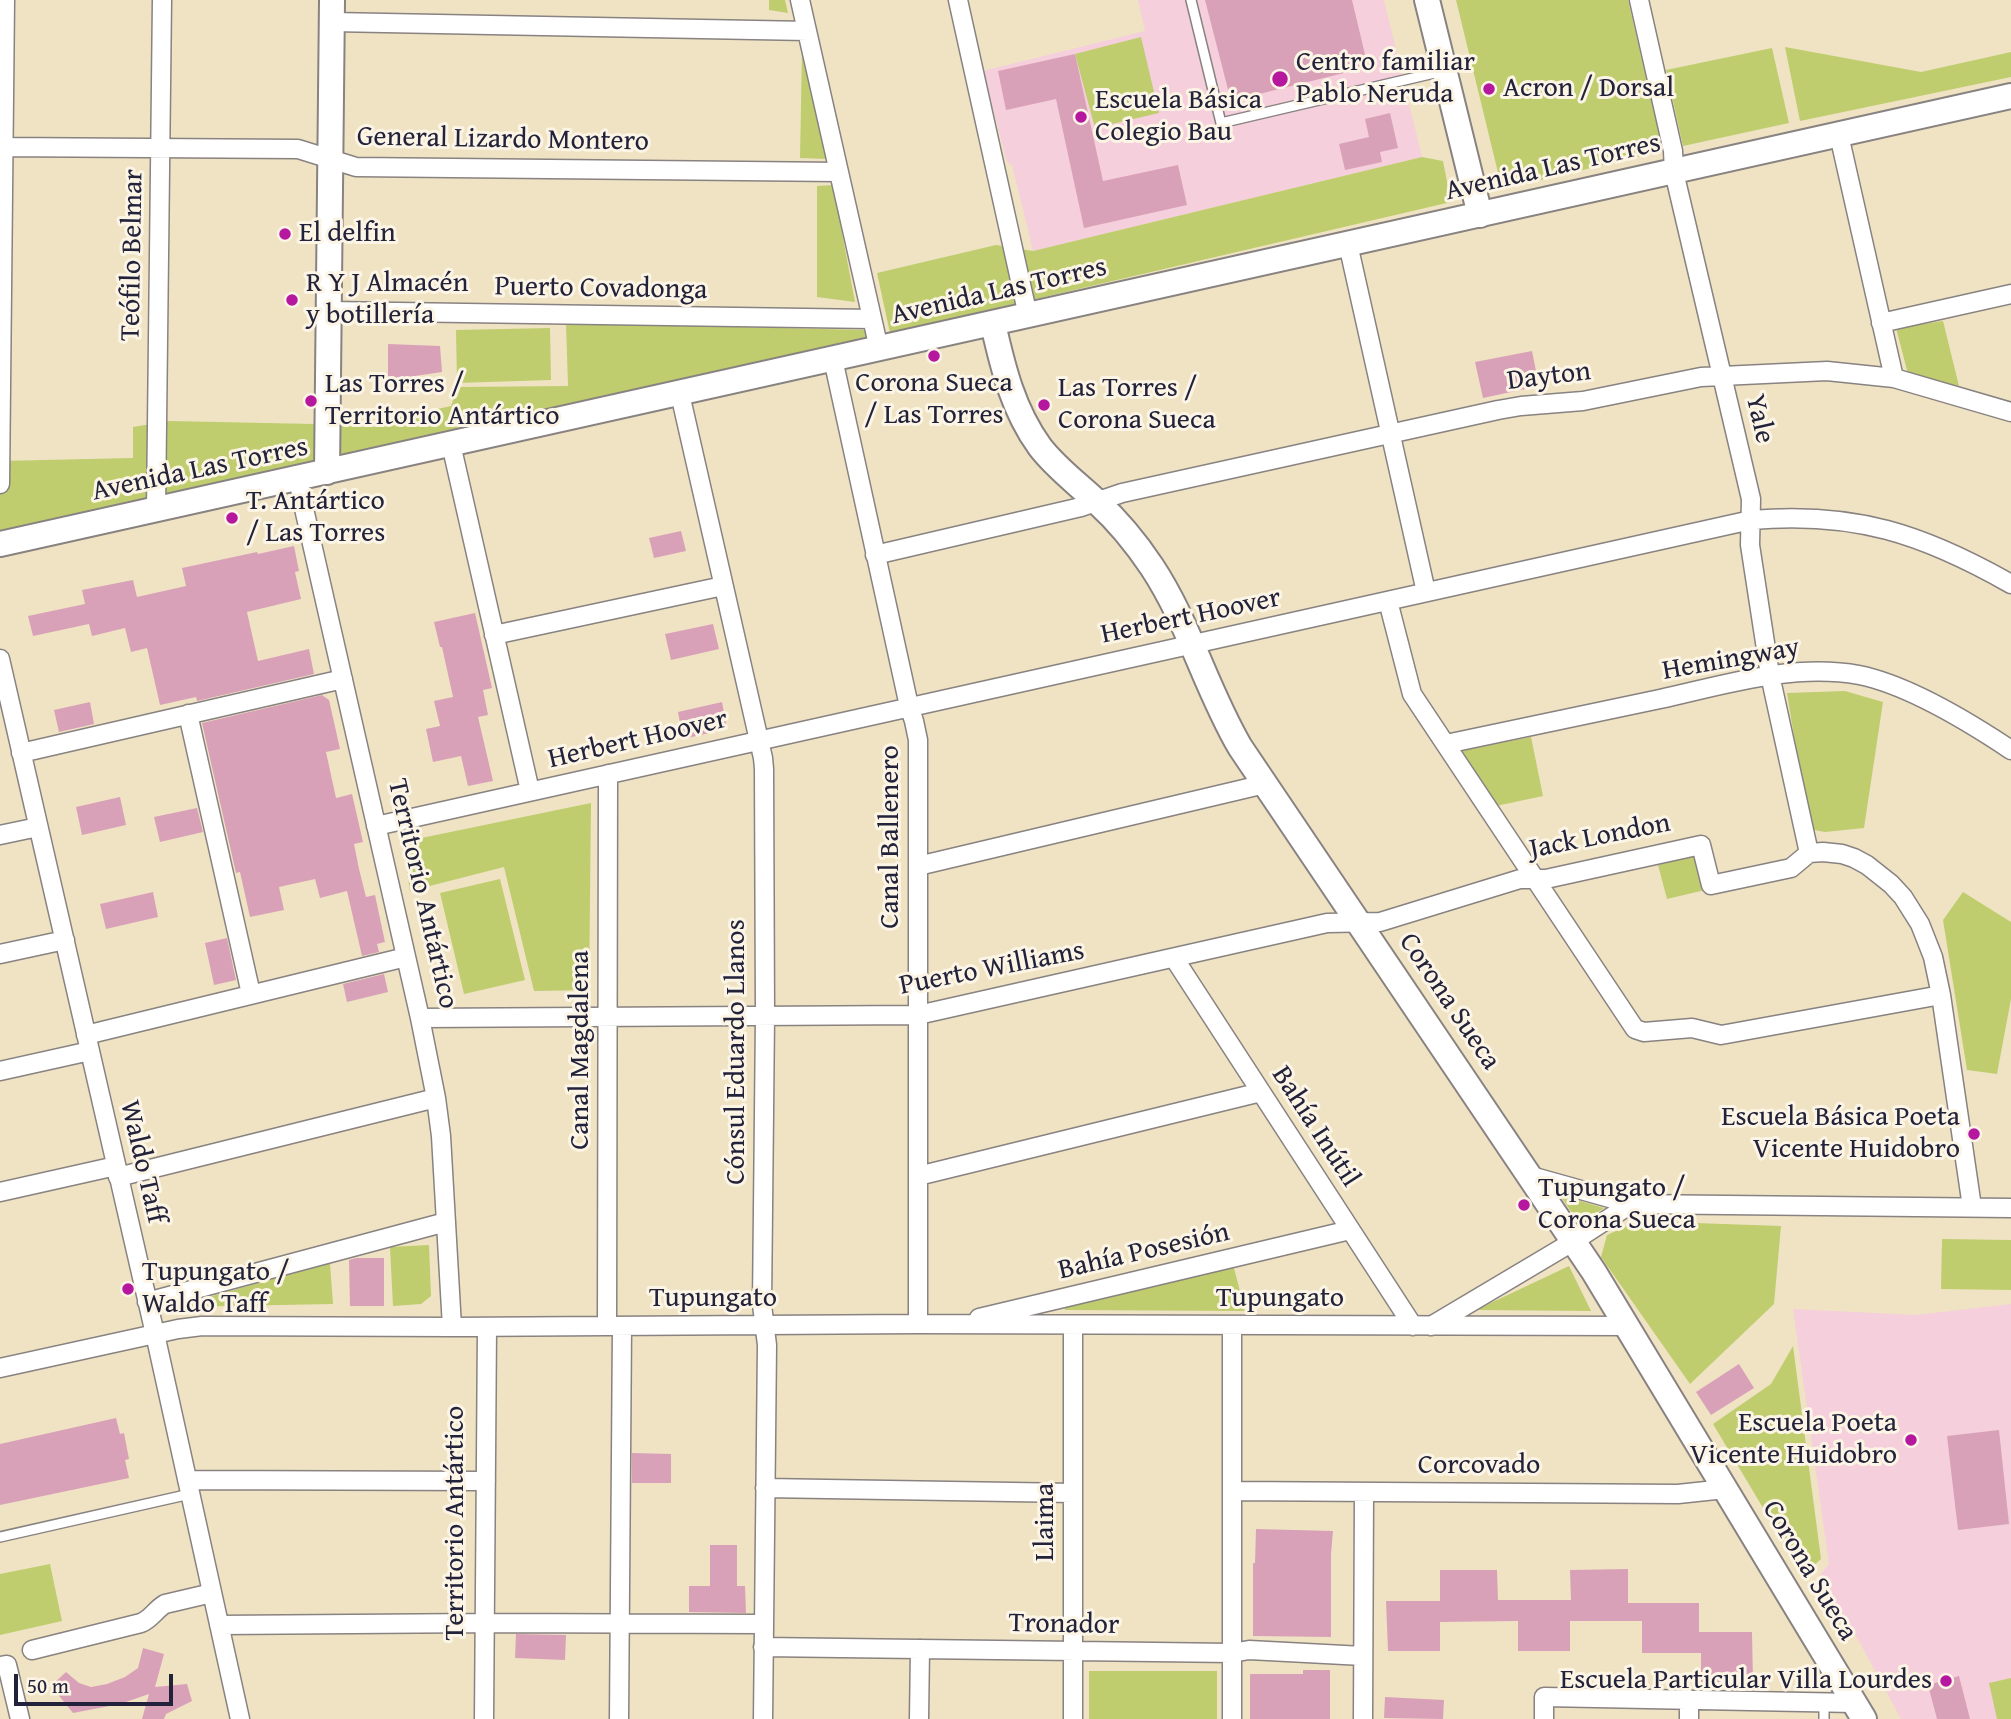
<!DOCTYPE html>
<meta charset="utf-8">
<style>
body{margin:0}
#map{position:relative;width:2011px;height:1719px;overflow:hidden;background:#efe3c4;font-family:"Gentium Book Plus",serif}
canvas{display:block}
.scale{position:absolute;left:14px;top:1674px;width:159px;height:32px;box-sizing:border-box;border:4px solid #22223b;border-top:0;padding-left:9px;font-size:21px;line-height:24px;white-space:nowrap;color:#22223b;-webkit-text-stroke:5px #fcf5e5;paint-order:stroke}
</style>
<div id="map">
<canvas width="2011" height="1719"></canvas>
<div class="scale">50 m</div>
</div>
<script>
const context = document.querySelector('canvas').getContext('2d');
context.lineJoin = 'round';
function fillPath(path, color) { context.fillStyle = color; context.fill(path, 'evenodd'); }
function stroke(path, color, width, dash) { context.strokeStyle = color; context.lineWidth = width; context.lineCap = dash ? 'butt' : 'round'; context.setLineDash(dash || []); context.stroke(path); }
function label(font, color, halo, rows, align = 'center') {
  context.font = font + ' "Gentium Book Plus",serif'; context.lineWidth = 6; context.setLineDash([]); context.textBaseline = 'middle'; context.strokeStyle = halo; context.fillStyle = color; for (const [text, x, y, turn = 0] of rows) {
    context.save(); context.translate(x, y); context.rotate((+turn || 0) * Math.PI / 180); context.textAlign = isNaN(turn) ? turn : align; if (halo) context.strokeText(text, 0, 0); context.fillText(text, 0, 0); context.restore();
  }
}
const built = new Path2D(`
 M 1138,0 L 1384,0 L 1422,157 L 1033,251 L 1012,165 L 1007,162 L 983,71 L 1145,31 Z
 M 2011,1304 L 2011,1719 L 1901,1719 L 1860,1643 L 1819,1576 L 1829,1564 L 1793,1309 L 1916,1315 Z`);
const green = new Path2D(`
 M 769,0 L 785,0 L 788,13 L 769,10 Z
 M 1456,0 L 1628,0 L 1663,151 L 1502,189 Z
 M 1141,37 L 1159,113 L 1095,128 L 1075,54 Z
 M 1785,47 L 1921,72 L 2011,52 L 2011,77 L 1800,121 Z
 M 1772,48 L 1789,123 L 1683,146 L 1666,70 Z
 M 802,51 L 827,159 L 800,158 Z
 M 1422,157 L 1443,161 L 1451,202 L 890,333 L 877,273 L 996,245 L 1033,251 Z
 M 833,185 L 855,302 L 817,297 L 817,186 Z
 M 1943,321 L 1959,386 L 1908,374 L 1896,328 Z
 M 566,323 L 866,330 L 869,337 L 0,531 L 0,461 L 133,458 L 133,427 L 169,421 L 363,425 L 451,406 L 458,387 L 568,386 Z
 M 550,328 L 551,380 L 457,383 L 456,330 Z
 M 1845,691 L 1883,702 L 1864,828 L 1825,832 L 1809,829 L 1787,693 Z
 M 1531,737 L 1543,796 L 1496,806 L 1460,751 Z
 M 591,803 L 589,990 L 534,991 L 504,867 L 410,891 L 402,842 Z
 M 1696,856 L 1705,890 L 1667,899 L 1658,865 Z
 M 500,879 L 525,980 L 464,994 L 440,893 Z
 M 1963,892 L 2011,922 L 2011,999 L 1997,1074 L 1967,1070 L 1943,920 Z
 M 1560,1195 L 1604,1208 L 1580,1225 Z
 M 1638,1221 L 1781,1226 L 1774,1304 L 1690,1384 L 1601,1257 L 1607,1235 Z
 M 1942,1239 L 2011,1240 L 2011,1290 L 1941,1289 Z
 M 429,1245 L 431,1296 L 421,1304 L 393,1306 L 390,1247 Z
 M 330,1263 L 333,1304 L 173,1307 Z
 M 1233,1264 L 1245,1311 L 1065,1310 L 1064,1306 Z
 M 1569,1266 L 1591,1311 L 1476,1310 Z
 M 1793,1346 L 1821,1559 L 1803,1575 L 1713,1424 L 1771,1384 Z
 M 50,1564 L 62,1621 L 0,1635 L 0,1574 Z
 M 1089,1671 L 1217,1671 L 1217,1719 L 1089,1719 Z
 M 2011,1678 L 2011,1719 L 1997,1719 L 1989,1683 Z`);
const building = new Path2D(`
 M 1205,0 L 1352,0 L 1368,67 L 1231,101 Z
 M 1075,54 L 1103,181 L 1178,165 L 1187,205 L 1084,228 L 1056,99 L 1006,110 L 998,71 Z
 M 1390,113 L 1398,148 L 1380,152 L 1382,162 L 1345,170 L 1339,144 L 1369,137 L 1365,119 Z
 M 388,344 L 440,346 L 442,372 L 388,380 Z
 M 1532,351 L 1539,386 L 1483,398 L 1475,362 Z
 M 681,531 L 686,551 L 654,558 L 649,538 Z
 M 294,546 L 299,571 L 295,572 L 301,599 L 247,612 L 258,661 L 309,649 L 314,674 L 197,701 L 196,697 L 160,705 L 147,648 L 131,652 L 125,628 L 92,636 L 89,624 L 33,636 L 28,616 L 85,604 L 82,590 L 133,580 L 137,597 L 186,586 L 182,568 L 257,552 L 258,554 Z
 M 475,613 L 492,688 L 483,690 L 488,715 L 478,717 L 493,781 L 468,786 L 461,756 L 433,762 L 426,729 L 440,726 L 434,701 L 453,697 L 442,647 L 440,647 L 434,622 Z
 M 713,624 L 719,649 L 671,660 L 665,634 Z
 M 322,695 L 329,700 L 340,749 L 326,752 L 336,798 L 352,794 L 363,842 L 354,844 L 359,869 L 366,897 L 375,895 L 385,942 L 377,944 L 379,952 L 362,956 L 347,891 L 320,898 L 315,879 L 279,887 L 284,910 L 250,917 L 240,872 L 236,873 L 202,723 Z
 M 90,702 L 94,724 L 59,732 L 54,710 Z
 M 722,702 L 727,729 L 683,739 L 678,712 Z
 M 120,797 L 126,825 L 82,835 L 76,807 Z
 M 197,808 L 203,832 L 160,842 L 154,817 Z
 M 153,892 L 158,917 L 106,929 L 100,904 Z
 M 227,938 L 236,980 L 214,985 L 205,943 Z
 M 384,974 L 388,992 L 347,1002 L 343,984 Z
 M 356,1258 L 384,1258 L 384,1306 L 350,1306 L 349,1260 Z
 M 1739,1364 L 1754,1388 L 1711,1415 L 1696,1392 Z
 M 116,1418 L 120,1434 L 124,1433 L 129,1459 L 125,1460 L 129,1478 L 0,1505 L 0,1444 Z
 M 1999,1430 L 2009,1524 L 1958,1530 L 1947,1436 Z
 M 632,1453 L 671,1454 L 671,1483 L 632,1483 Z
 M 1256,1529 L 1333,1531 L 1331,1554 L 1331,1637 L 1253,1636 L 1253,1563 L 1255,1563 Z
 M 710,1545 L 737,1545 L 737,1586 L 745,1586 L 746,1613 L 689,1612 L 689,1586 L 710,1586 Z
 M 1628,1569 L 1628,1603 L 1699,1603 L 1699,1632 L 1752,1632 L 1753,1682 L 1701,1682 L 1701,1653 L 1642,1653 L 1642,1621 L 1570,1621 L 1570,1651 L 1518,1651 L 1518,1621 L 1440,1622 L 1440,1651 L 1388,1651 L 1386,1601 L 1440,1601 L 1440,1570 L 1497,1570 L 1498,1600 L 1571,1600 L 1570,1570 Z
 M 516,1634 L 566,1635 L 565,1660 L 515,1658 Z
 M 143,1648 L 164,1654 L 155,1687 L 187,1684 L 192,1701 L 166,1714 L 164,1719 L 142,1719 L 149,1694 L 120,1704 L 73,1713 L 51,1686 L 66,1672 L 79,1683 L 91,1687 L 107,1684 L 125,1677 L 138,1668 Z
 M 1303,1670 L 1330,1670 L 1330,1719 L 1250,1719 L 1250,1674 L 1303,1674 Z
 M 1959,1676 L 1970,1719 L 1937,1719 L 1928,1685 Z
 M 1385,1697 L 1444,1700 L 1443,1719 L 1384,1718 Z`);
const lane = new Path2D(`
 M 1191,0 L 1221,123 L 1443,71
 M 0,1537 L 190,1494
 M 1824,1719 L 1824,1702`);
const street = new Path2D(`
 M 800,0 L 879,349
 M 958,0 L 1028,316
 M 1639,0 L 1673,151 L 1674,172 L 1751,499 L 1750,545 L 1770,675 L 1809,853
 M 332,22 L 807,31
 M 1839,135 L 1894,378
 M 0,147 L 298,149 L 356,167 L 839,172
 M 1348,244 L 1426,592
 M 329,311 L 872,319
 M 1881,323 L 2011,294
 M 833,359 L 909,706 L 914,721 L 918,740 L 918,1324
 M 680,394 L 763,758 L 764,769 L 765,1016 L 762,1305 L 767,1345 L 763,1719
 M 451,444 L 530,791
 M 298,479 L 305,513 L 420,1018 L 436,1098 L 441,1136 L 452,1327
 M 0,484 L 5,0
 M 156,510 L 162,0
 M 875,555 L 1081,507 L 1122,493 L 1498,410 L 1521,406 L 1583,401 L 1701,377 L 1827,371 L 1894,378 L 2011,412
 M 1388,601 L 1412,694 L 1635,1029 L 1644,1032 L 1692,1028 L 1721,1035 L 1941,995
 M 494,635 L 723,586
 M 0,659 L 155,1334 L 240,1719
 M 188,714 L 251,994
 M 1446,744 C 1517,729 1588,714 1660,699 C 1724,685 1792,663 1859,675 C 1909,685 1969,722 2011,750
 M 21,753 L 343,679
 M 376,826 L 1751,520 C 1854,511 1923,534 2011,584
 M 0,835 L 38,827
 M 918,866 L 1265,784
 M 0,954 L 65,940
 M 1174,958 L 1413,1326
 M 420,1018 L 918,1015 L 1327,923 L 1380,922 L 1520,879 L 1546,879 L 1701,845 L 1711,885 L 1791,868 L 1809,853 L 1823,852 L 1842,854 L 1854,858 L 1867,865 L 1891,884 L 1903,897 L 1920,924 L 1933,957 L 1941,995 L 1972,1207
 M 86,1035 L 406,957
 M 0,1071 L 90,1051
 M 918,1176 L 1261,1092
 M 1531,1176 L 1631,1204 L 2011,1208
 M 118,1177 L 436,1098
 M 0,1192 L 116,1166
 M 147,1302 L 446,1222
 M 979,1318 L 1350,1230
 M 1073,1325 L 1073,1719
 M 1232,1325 L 1232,1719
 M 607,1326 L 608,774
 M 1431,1326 L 1574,1241 L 1631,1204
 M 0,1368 L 178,1329 L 202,1326 L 452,1327 L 918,1324 L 1628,1326
 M 187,1480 L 486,1481
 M 765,1488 L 1073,1493
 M 1232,1491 L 1678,1494 L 1725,1489
 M 219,1625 L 485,1623 L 764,1624
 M 763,1647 L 1232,1653 L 1249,1650 L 1363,1656
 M 32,1650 L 141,1623 C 151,1619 156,1609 165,1604 L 212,1593
 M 0,1666 L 7,1665 L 20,1719
 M 484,1719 L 487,1327
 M 619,1719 L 622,1326
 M 919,1719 L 920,1649
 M 1363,1719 L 1364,1492
 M 1544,1719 L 1544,1697 L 1854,1703
 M 1689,1719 L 1689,1699`);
const secondary = new Path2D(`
 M 1427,0 L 1480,215
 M 993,324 C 1003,368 1013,410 1040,447 C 1056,468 1078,484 1097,502 C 1118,521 1136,543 1152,567 C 1189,623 1206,689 1240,747 L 1594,1272 L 1864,1719
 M 327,472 L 332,0
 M 0,544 L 2011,96`);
const markers = [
 [1280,79,9,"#b5179e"],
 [1489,89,7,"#b5179e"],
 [1081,117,7,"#b5179e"],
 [285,234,7,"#b5179e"],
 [292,300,7,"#b5179e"],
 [934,356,7,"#b5179e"],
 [311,401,7,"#b5179e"],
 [1044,405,7,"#b5179e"],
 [232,518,7,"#b5179e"],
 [1974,1134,7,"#b5179e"],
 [1524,1205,7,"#b5179e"],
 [128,1289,7,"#b5179e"],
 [1911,1440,7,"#b5179e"],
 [1946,1681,7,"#b5179e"]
];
const poiNames = [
 ["Centro familiar",1296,63],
 ["Pablo Neruda",1296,95],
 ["Acron / Dorsal",1503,89],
 ["Escuela Básica",1095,101],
 ["Colegio Bau",1095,133],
 ["El delfin",299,234],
 ["R Y J Almacén",306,284],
 ["y botillería",306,316],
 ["Corona Sueca",934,384,"center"],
 ["/ Las Torres",934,416,"center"],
 ["Las Torres /",325,385],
 ["Territorio Antártico",325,417],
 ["Las Torres /",1058,389],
 ["Corona Sueca",1058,421],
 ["T. Antártico",246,502],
 ["/ Las Torres",246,534],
 ["Escuela Básica Poeta",1960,1118,"right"],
 ["Vicente Huidobro",1960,1150,"right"],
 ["Tupungato /",1538,1189],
 ["Corona Sueca",1538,1221],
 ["Tupungato /",142,1273],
 ["Waldo Taff",142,1305],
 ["Escuela Poeta",1897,1424,"right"],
 ["Vicente Huidobro",1897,1456,"right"],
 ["Escuela Particular Villa Lourdes",1932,1681,"right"]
];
const streetNames = [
 ["General Lizardo Montero",503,140,1],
 ["Avenida Las Torres",1553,168,-13],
 ["Teófilo Belmar",133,255,-89],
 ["Puerto Covadonga",601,289,1],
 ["Avenida Las Torres",999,292,-13],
 ["Dayton",1549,377,-7],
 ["Yale",1759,419,77],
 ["Avenida Las Torres",200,470,-12],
 ["Herbert Hoover",1191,617,-12],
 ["Hemingway",1731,660,-10],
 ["Herbert Hoover",638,740,-13],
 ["Canal Ballenero",891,837,-90],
 ["Jack London",1600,837,-11],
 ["Territorio Antártico",422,894,77],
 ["Puerto Williams",992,969,-11],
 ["Corona Sueca",1449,1002,56],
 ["Canal Magdalena",581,1050,-90],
 ["Cónsul Eduardo Llanos",737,1052,-90],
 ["Bahía Inútil",1315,1127,57],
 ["Waldo Taff",142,1162,77],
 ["Bahía Posesión",1144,1252,-13],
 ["Tupungato",713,1299],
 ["Tupungato",1280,1299],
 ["Corcovado",1479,1466],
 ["Llaima",1046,1522,-90],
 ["Territorio Antártico",456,1523,-90],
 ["Corona Sueca",1809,1571,59],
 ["Tronador",1064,1625,1]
];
fillPath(built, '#f5cfdb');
fillPath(green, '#bfcd6f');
fillPath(building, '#d9a1b8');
stroke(lane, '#888280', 12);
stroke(street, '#888280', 21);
stroke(secondary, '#888280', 28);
stroke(lane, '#fff', 9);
stroke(street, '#fff', 18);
stroke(secondary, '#fff', 24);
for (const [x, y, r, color] of markers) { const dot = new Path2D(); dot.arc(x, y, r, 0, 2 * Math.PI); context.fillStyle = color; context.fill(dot); stroke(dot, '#fcf5e5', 2.5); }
label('28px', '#22223b', '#fcf5e5', poiNames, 'left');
label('28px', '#22223b', '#fcf5e5', streetNames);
</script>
